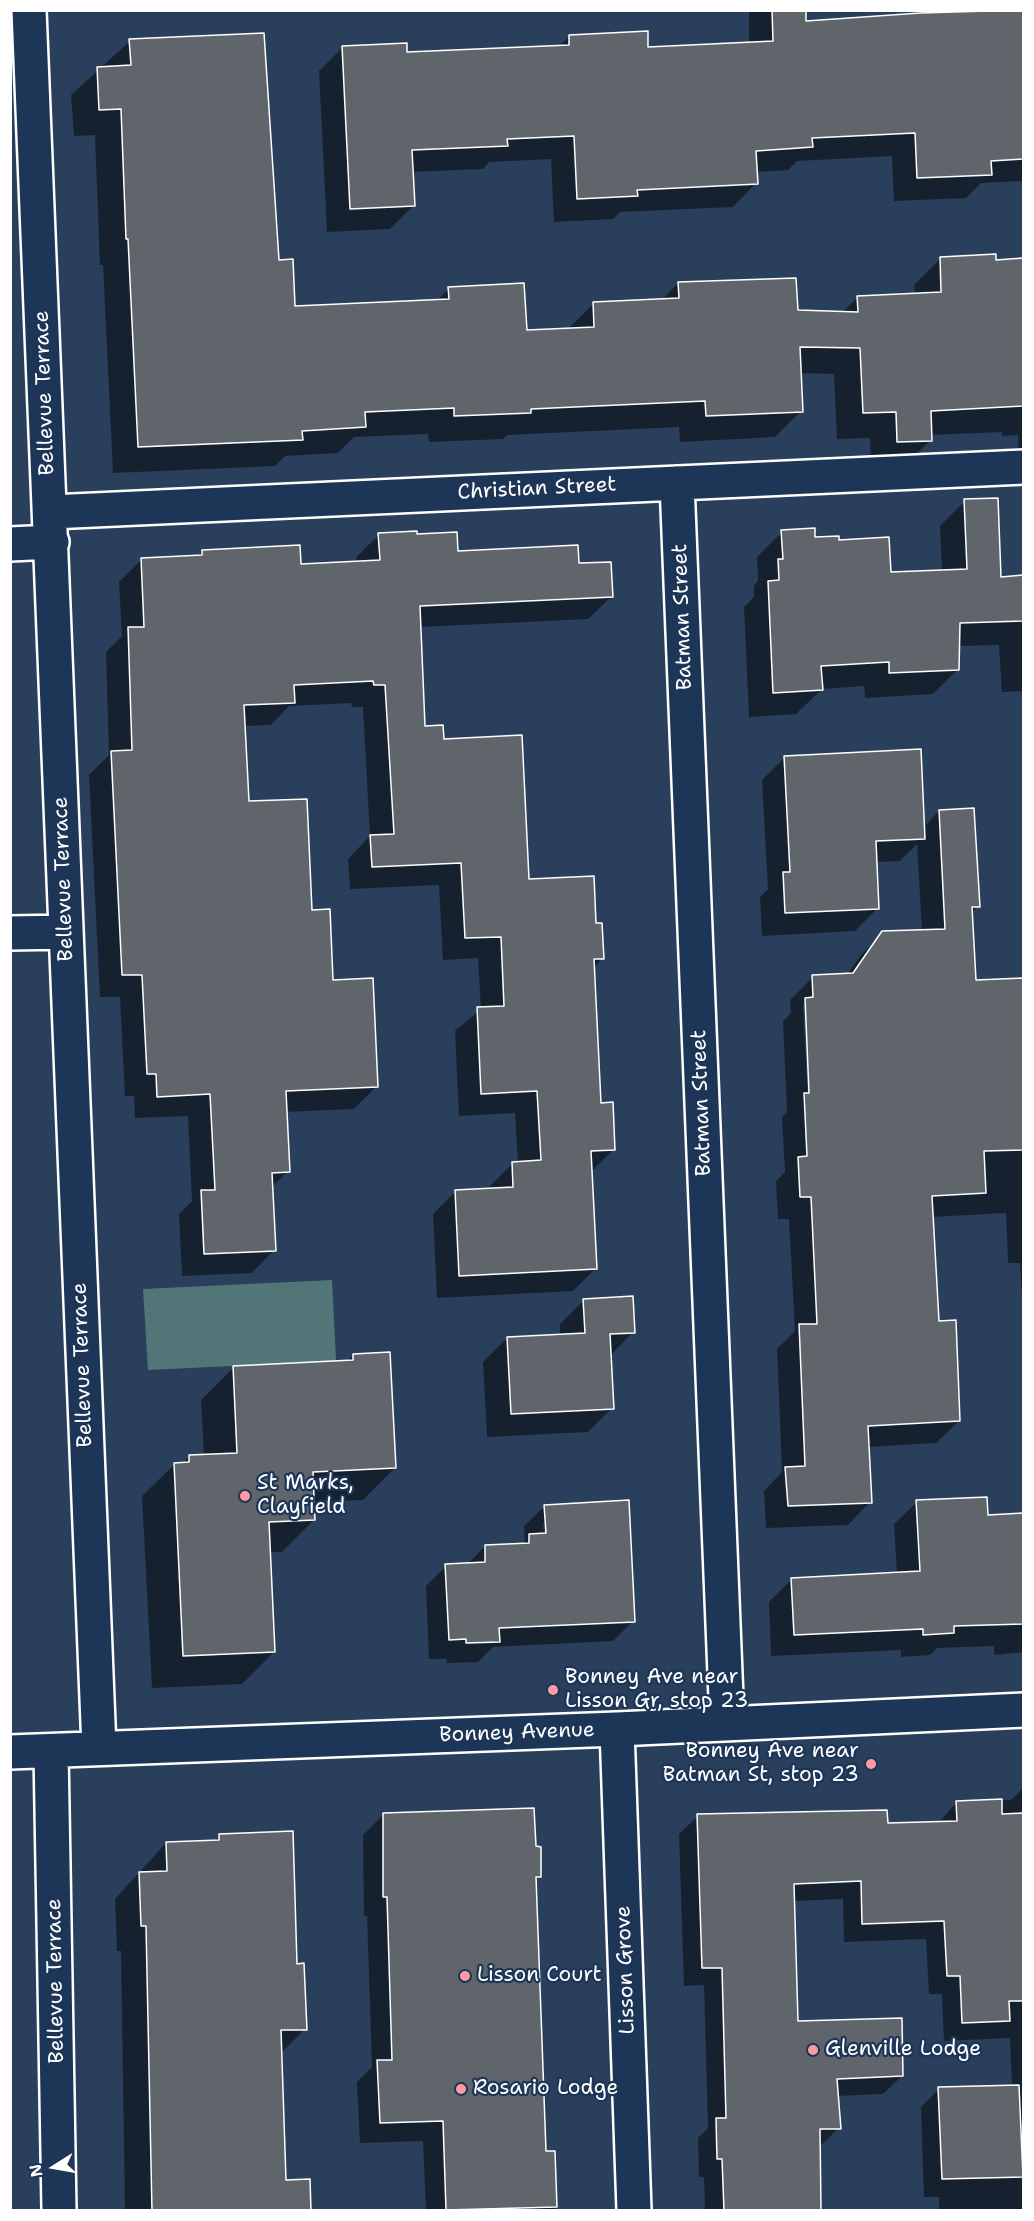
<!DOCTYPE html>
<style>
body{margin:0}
#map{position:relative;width:1034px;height:2221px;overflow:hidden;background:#2a3f5b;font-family:"Shantell Sans",sans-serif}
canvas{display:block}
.frame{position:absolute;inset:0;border:12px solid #fff;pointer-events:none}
.north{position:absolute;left:24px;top:2137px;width:60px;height:60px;-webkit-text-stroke:4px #1d3557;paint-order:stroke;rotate:259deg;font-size:16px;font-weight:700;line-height:24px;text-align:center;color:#fff}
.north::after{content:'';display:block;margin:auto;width:21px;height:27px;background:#fff;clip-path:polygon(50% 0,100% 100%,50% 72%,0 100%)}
</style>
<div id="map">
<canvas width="1034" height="2221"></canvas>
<div class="frame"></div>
<div class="north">N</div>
</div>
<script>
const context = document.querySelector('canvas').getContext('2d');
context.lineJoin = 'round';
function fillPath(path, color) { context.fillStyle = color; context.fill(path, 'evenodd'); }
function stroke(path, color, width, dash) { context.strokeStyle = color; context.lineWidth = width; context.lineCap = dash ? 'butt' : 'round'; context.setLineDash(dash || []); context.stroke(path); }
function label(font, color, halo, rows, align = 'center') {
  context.font = font + ' "Shantell Sans",sans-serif'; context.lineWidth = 4.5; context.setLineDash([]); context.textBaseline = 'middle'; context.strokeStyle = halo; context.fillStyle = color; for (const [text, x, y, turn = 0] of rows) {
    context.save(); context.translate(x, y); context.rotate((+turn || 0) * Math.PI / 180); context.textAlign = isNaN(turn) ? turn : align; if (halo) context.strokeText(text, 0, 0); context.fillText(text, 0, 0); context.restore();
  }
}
const green = new Path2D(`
 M 332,1280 L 336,1361 L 148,1370 L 143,1289 Z`);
const shadow = new Path2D(`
 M 749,10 L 804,10 L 805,22 L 1024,11 L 1024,181 L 981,183 L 966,198 L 894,201 L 892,156 L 797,161 L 788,170 L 756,172 L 756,183 L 733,207 L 620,212 L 613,219 L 554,222 L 551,159 L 489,162 L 483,169 L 411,172 L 413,206 L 390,229 L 327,232 L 319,71 L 342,48 L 406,53 L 559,46 L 570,36 L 647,49 L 749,44 Z
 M 130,41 L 277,262 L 294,308 L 436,302 L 449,288 L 525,332 L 567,330 L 593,304 L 661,301 L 678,283 L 797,312 L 842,313 L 858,297 L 915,295 L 914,285 L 940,259 L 1024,260 L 1024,457 L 1019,457 L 1018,435 L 1002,436 L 1002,432 L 930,435 L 931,440 L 904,466 L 871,468 L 870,438 L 837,439 L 834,374 L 800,373 L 801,411 L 775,437 L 680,442 L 679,427 L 507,435 L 503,439 L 429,442 L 428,434 L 354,437 L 338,453 L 285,456 L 275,466 L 113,473 L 103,265 L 100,265 L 95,135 L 74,136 L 71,95 Z
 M 965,501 L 1000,578 L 1024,577 L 1024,691 L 1002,692 L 999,645 L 958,646 L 958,669 L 933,694 L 865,698 L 864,686 L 822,689 L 796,714 L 749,717 L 744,607 L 754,597 L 754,586 L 758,581 L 757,557 L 782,532 L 838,541 L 889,574 L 942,572 L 940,526 Z
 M 379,535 L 416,536 L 456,552 L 577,565 L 611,597 L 588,619 L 420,627 L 424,727 L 443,740 L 528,880 L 595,925 L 603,958 L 593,968 L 600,1104 L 613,1150 L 591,1172 L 595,1269 L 573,1291 L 437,1298 L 433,1214 L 456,1191 L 490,1190 L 490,1186 L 513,1163 L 518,1163 L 515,1113 L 459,1116 L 455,1031 L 481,1009 L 478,958 L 443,960 L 439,885 L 350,889 L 348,859 L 370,836 L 363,707 L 352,707 L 351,703 L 289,706 L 271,725 L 243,726 L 247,803 L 311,912 L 331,982 L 377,1086 L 354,1109 L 285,1112 L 288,1171 L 271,1188 L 274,1250 L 252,1273 L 182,1276 L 179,1214 L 192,1201 L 188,1116 L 135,1118 L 134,1096 L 125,1096 L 120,997 L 100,997 L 89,775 L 109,755 L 106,652 L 122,636 L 119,582 L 141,560 L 197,557 L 202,552 L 300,565 L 357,563 L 356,557 Z
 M 785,757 L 923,828 L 939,811 L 978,906 L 971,913 L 974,982 L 1024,980 L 1024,1326 L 1020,1263 L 1008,1263 L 1006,1213 L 932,1217 L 938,1322 L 959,1421 L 936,1443 L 868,1447 L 870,1502 L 848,1525 L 766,1528 L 764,1491 L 782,1472 L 777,1349 L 795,1331 L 789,1219 L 778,1219 L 776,1181 L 785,1172 L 782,1117 L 787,1112 L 783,1022 L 791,1013 L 790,1000 L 813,977 L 847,975 L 860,956 L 883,933 L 922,931 L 917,844 L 900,861 L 876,862 L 878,908 L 855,931 L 762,936 L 760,897 L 768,889 L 762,780 ZM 806,1002 L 811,1100 L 808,1100 L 803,1005 Z
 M 584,1300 L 633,1332 L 610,1356 L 612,1408 L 588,1432 L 487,1437 L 483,1362 L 507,1338 L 560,1336 L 560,1324 Z
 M 353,1355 L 395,1468 L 363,1500 L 313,1502 L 314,1520 L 282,1552 L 269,1552 L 274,1652 L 242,1684 L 152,1688 L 142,1496 L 175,1464 L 182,1464 L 189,1457 L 204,1456 L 201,1400 L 233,1368 L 347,1362 Z
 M 917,1502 L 986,1516 L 1024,1514 L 1024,1652 L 994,1655 L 994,1646 L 937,1648 L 930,1655 L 901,1657 L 901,1650 L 771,1656 L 769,1602 L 792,1579 L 897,1573 L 894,1524 Z
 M 545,1506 L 633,1621 L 613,1641 L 493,1647 L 478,1662 L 447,1663 L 447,1659 L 429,1659 L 426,1586 L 446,1566 L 467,1565 L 485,1546 L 520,1545 L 525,1540 L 524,1526 ZM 543,1523 L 546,1523 L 548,1541 L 545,1541 Z
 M 1024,1787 L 1024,2124 L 1019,2124 L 1024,2210 L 939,2210 L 939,2197 L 924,2197 L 921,2107 L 939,2089 L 1012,2087 L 1010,2038 L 944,2041 L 942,1994 L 929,1994 L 926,1939 L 844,1942 L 843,1899 L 793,1901 L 797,2023 L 902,2076 L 883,2094 L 837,2096 L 839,2128 L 819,2147 L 820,2210 L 705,2210 L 704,2177 L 699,2177 L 698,2138 L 708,2128 L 704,1985 L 684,1986 L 679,1834 L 698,1816 L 886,1825 L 938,1823 L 957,1802 L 1011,1800 Z
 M 383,1815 L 534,1848 L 540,1876 L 534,1882 L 545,2152 L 553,2152 L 556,2210 L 426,2210 L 423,2141 L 360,2143 L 357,2082 L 372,2067 L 367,1916 L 364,1916 L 363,1835 Z
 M 220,1836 L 296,1965 L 305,2029 L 280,2054 L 285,2181 L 310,2210 L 125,2210 L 121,1951 L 117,1951 L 115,1899 L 166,1843 L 214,1842 Z`);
const building = new Path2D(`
 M 772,10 L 806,10 L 806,21 L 920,13 L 1023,10 L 1023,159 L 991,161 L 992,175 L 917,178 L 915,133 L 812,138 L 813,147 L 756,151 L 758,184 L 637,190 L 638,196 L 577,199 L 574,136 L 507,139 L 508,146 L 412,150 L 415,206 L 350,209 L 342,46 L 407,43 L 407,52 L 569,45 L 569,35 L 648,31 L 648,47 L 773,41 Z
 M 264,33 L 279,260 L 293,259 L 295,306 L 449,299 L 448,287 L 524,283 L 527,330 L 594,327 L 593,302 L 679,298 L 678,282 L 796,278 L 798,310 L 858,312 L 857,296 L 941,292 L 940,257 L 996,254 L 996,260 L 1023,258 L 1023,406 L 931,411 L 932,441 L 897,442 L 896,412 L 863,413 L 860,348 L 800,347 L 803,412 L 706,416 L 705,401 L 531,409 L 531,413 L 454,416 L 454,408 L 365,412 L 366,427 L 302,431 L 303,440 L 138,447 L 128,239 L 126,239 L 121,109 L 99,110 L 97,67 L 131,65 L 129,39 Z
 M 998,498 L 1001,577 L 1023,575 L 1023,621 L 960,623 L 959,670 L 889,673 L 889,662 L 821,666 L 823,690 L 773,693 L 768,581 L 779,580 L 778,559 L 783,559 L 781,530 L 815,528 L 815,537 L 839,536 L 839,540 L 889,537 L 891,572 L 967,569 L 964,499 Z
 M 417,531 L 417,534 L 457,532 L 458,551 L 578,545 L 579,563 L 611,562 L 613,597 L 420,606 L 425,726 L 443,725 L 444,739 L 522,735 L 529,879 L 594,876 L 596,923 L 602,923 L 604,959 L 594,959 L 601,1103 L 613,1102 L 615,1150 L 591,1151 L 597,1269 L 459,1276 L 455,1190 L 513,1187 L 512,1162 L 541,1160 L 537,1091 L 481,1094 L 477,1007 L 504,1006 L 501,937 L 465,938 L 461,863 L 372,867 L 370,835 L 394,834 L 385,685 L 374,685 L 373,681 L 294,685 L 295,703 L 244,705 L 249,801 L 307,799 L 312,910 L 330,909 L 333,980 L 373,978 L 378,1087 L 286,1091 L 290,1172 L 272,1173 L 276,1251 L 204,1254 L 201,1190 L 215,1190 L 210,1094 L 157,1097 L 156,1074 L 147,1074 L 142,975 L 122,975 L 111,751 L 132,750 L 128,627 L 144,627 L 141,558 L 202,555 L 202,550 L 300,545 L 301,564 L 380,560 L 378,533 Z
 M 921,749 L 925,839 L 876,841 L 879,909 L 785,913 L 783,872 L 790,872 L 784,756 Z
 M 974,808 L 980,907 L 972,907 L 976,980 L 1023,978 L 1023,1150 L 984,1151 L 986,1193 L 932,1196 L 939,1321 L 956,1320 L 960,1421 L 868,1426 L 872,1503 L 788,1506 L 785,1467 L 805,1466 L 799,1324 L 817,1324 L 811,1197 L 800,1197 L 798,1157 L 807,1156 L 804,1093 L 809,1093 L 805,998 L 813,997 L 812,975 L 853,973 L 882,931 L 945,929 L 939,810 Z
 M 633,1296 L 635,1333 L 610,1334 L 614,1409 L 511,1414 L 507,1337 L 585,1333 L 583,1299 Z
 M 390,1352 L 396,1468 L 313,1472 L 315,1520 L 269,1522 L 275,1652 L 183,1656 L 174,1463 L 189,1462 L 189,1455 L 237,1453 L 233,1366 L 353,1360 L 353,1354 Z
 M 987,1497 L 988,1515 L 1023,1513 L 1023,1624 L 954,1626 L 954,1633 L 923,1635 L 923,1629 L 794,1635 L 791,1578 L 920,1571 L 916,1500 Z
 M 629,1500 L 635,1622 L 499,1628 L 500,1642 L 466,1643 L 466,1639 L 449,1640 L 445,1564 L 485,1562 L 485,1545 L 529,1543 L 529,1534 L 546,1533 L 544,1505 Z
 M 1002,1799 L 1002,1814 L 1023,1813 L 1023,2001 L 1009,2001 L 1010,2021 L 962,2023 L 960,1976 L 947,1976 L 944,1921 L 862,1924 L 861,1881 L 794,1884 L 798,2021 L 902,2018 L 903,2076 L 837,2079 L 841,2129 L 820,2129 L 821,2211 L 724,2211 L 722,2159 L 717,2159 L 716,2118 L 726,2118 L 722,1968 L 702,1968 L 697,1814 L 887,1810 L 888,1823 L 957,1821 L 956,1801 Z
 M 534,1808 L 536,1846 L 541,1847 L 541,1877 L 536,1877 L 546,2151 L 555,2151 L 557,2207 L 446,2210 L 443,2121 L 380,2123 L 377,2060 L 392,2060 L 387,1897 L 383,1897 L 383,1813 Z
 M 293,1831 L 297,1964 L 304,1963 L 307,2030 L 281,2030 L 286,2180 L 310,2179 L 311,2211 L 152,2211 L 146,1926 L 141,1926 L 139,1872 L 167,1871 L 166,1842 L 219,1840 L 219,1834 Z
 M 1019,2085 L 1023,2177 L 942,2179 L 938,2087 Z`);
const minor = new Path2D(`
 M 29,10 L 99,1748
 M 677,483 L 727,1723
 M 51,512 L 1024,467
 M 10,544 L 52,542
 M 10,933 L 66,932
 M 617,1729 L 634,2210
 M 51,1751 L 59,2210
 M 10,1752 L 617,1729 L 1024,1710`);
const markers = [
 [245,1496,6,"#ff9aa2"],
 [553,1690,6,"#ff9aa2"],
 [871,1764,6,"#ff9aa2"],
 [465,1976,6,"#ff9aa2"],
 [813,2050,6,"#ff9aa2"],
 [461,2089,6,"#ff9aa2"]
];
const streetNames = [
 ["Bellevue Terrace",45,393,-92],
 ["Christian Street",537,489,-3],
 ["Batman Street",683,617,-92],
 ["Bellevue Terrace",64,879,-92],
 ["Batman Street",702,1103,-92],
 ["Bellevue Terrace",83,1365,-92],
 ["Bonney Avenue",517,1733,-2],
 ["Lisson Grove",626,1970,-92],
 ["Bellevue Terrace",56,1981,-91]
];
const poiNames = [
 ["St Marks,",257,1484],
 ["Clayfield",257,1508],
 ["Bonney Ave near",565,1678],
 ["Lisson Gr, stop 23",565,1702],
 ["Bonney Ave near",859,1752,"right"],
 ["Batman St, stop 23",859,1776,"right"],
 ["Lisson Court",477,1976],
 ["Glenville Lodge",825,2050],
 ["Rosario Lodge",473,2089]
];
fillPath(green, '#527678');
fillPath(shadow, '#0007');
fillPath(building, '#5f656a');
stroke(building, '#fff', 1.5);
stroke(minor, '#fff', 38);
stroke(minor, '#1d3557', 33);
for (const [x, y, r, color] of markers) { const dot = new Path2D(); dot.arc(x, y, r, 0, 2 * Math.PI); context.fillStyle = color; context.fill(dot); stroke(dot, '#1d3557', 2); }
label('21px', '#fff', '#1d3557', streetNames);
label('21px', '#fff', '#1d3557', poiNames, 'left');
</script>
